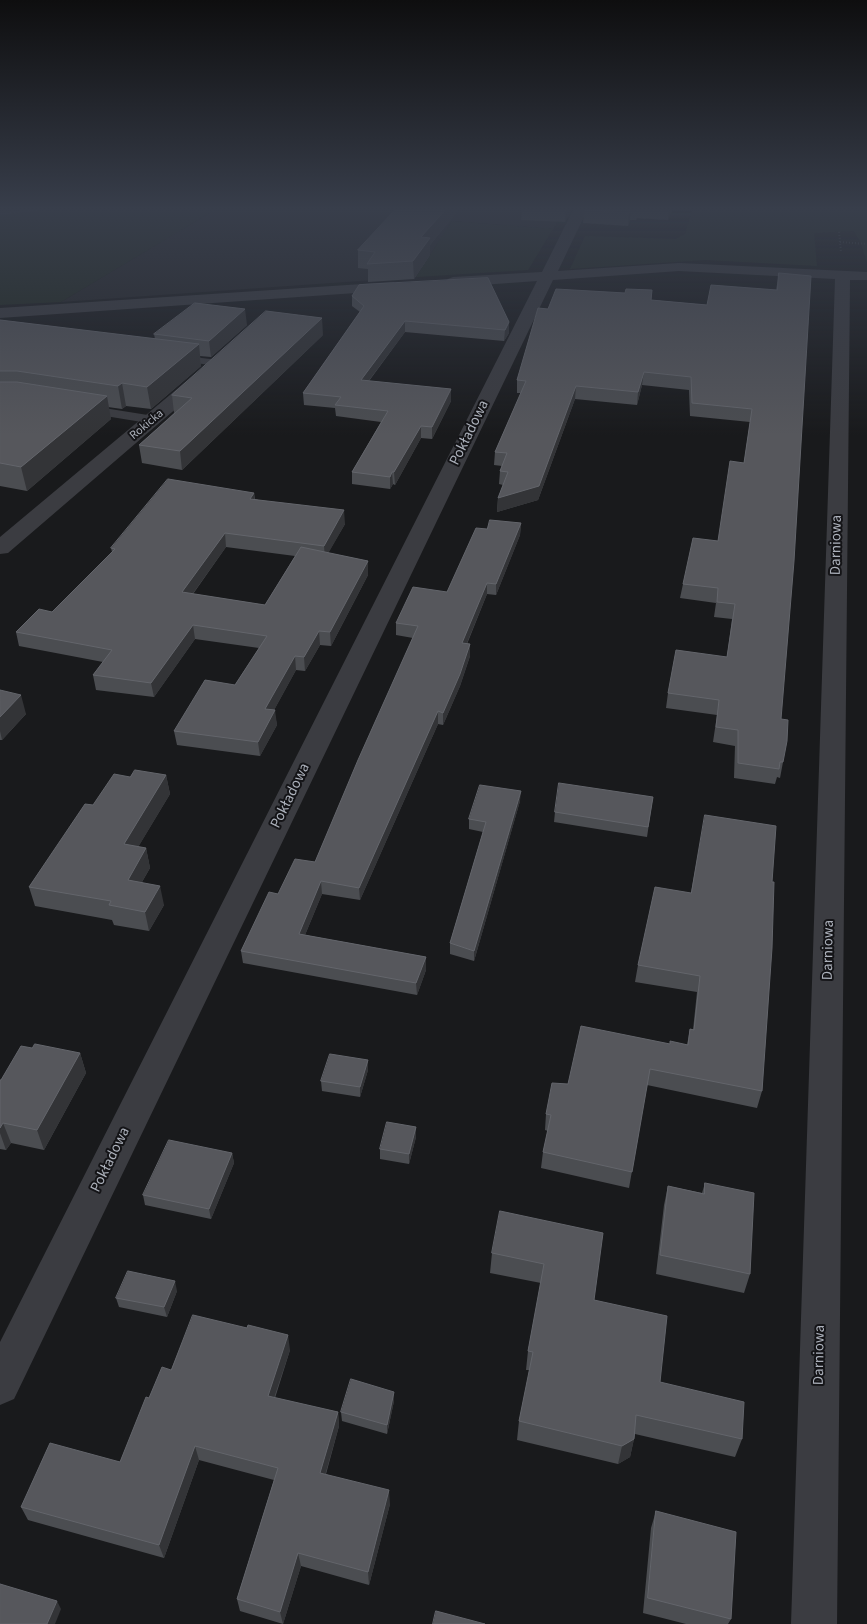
<!DOCTYPE html>
<meta charset="utf-8">
<style>
body{margin:0}
canvas{display:block;background:#191a1c}
</style>
<canvas width="867" height="1624"></canvas>
<script>
const context = document.querySelector('canvas').getContext('2d');
context.lineJoin = 'round';
function fillPath(path, color) { context.fillStyle = color; context.fill(path, 'evenodd'); }
function stroke(path, color, width, dash) { context.strokeStyle = color; context.lineWidth = width; context.lineCap = dash ? 'butt' : 'round'; context.setLineDash(dash || []); context.stroke(path); }
function label(font, color, halo, rows, align = 'center') {
  context.font = font + ' "Source Sans 3",sans-serif'; context.lineWidth = 4; context.setLineDash([]); context.textBaseline = 'middle'; context.strokeStyle = halo; context.fillStyle = color; for (const [text, x, y, turn = 0] of rows) {
    context.save(); context.translate(x, y); context.rotate((+turn || 0) * Math.PI / 180); context.textAlign = isNaN(turn) ? turn : align; if (halo) context.strokeText(text, 0, 0); context.fillText(text, 0, 0); context.restore();
  }
}
const built = new Path2D(`
 M 218,208 L 565,208 L 553,229 L 452,221 L 416,277 L 61,302 Z`);
const green = new Path2D(`
 M 0,208 L 218,208 L 61,302 L 0,305 Z
 M 693,208 L 867,208 L 867,263 L 861,243 L 854,231 L 814,233 L 817,266 L 705,260 L 570,269 L 585,236 L 676,239 L 685,234 Z
 M 452,221 L 553,229 L 528,270 L 416,277 Z`);
const stream = new Path2D(`
 M 44,208 L 59,208 L 0,215 L 0,213 Z`);
const path = new Path2D(`
 M 839,232 L 841,252
 M 840,242 L 867,244`);
const lane = new Path2D(`
 M 177,355 L 218,360 L 224,363 L 218,366 L 173,360 L 171,358 Z
 M 85,405 L 154,416 L 160,420 L 154,424 L 81,412 L 79,409 Z`);
const street = new Path2D(`
 M 574,208 L 588,208 L 558,271 L 679,263 L 867,272 L 867,280 L 850,280 L 837,1624 L 791,1624 L 835,279 L 679,271 L 553,280 L 14,1399 L 0,1405 L 0,1342 L 537,281 L 453,287 L 448,285 L 445,282 L 448,279 L 453,277 L 542,272 Z
 M 393,282 L 398,284 L 401,287 L 398,290 L 0,318 L 0,308 Z
 M 201,373 L 207,374 L 210,378 L 207,382 L 8,553 L 0,554 L 0,537 L 195,374 Z`);
const wall = new Path2D(`
 M 397,208 L 460,208 L 430,245 L 430,255 L 414,279 L 368,282 L 368,269 L 358,268 L 358,250 Z
 M 522,208 L 573,208 L 565,222 L 521,220 Z
 M 585,208 L 673,208 L 668,220 L 637,218 L 636,220 L 630,220 L 628,226 L 583,223 L 584,210 Z
 M 779,273 L 781,719 L 783,762 L 780,778 L 777,777 L 775,784 L 734,778 L 735,746 L 713,742 L 717,715 L 666,708 L 668,693 L 727,657 L 732,619 L 714,617 L 716,603 L 680,598 L 683,584 L 718,541 L 744,463 L 750,422 L 690,416 L 689,390 L 642,385 L 637,405 L 575,399 L 538,500 L 497,512 L 498,498 L 503,485 L 499,484 L 500,471 L 502,466 L 494,465 L 495,452 L 521,393 L 517,393 L 517,380 L 548,309 L 625,293 L 652,290 L 651,300 L 707,305 L 776,290 Z
 M 488,278 L 509,333 L 504,341 L 405,332 L 369,381 L 451,401 L 432,439 L 421,438 L 395,485 L 393,484 L 390,489 L 352,484 L 352,472 L 381,422 L 336,416 L 335,408 L 304,405 L 303,393 L 360,312 L 352,306 L 352,296 Z
 M 0,320 L 155,339 L 154,334 L 247,325 L 211,357 L 200,356 L 201,366 L 151,409 L 126,406 L 122,409 L 108,407 L 111,419 L 27,491 L 0,486 Z
 M 323,335 L 182,470 L 142,463 L 139,445 L 174,413 L 172,395 Z
 M 254,493 L 255,499 L 345,524 L 328,553 L 368,561 L 368,575 L 331,646 L 320,645 L 305,671 L 296,670 L 274,710 L 277,725 L 260,756 L 177,745 L 174,731 L 235,685 L 259,648 L 195,639 L 154,697 L 96,690 L 93,675 L 103,662 L 19,646 L 16,632 L 52,612 L 112,552 L 111,548 ZM 226,547 L 295,556 L 265,605 L 193,594 Z
 M 521,523 L 520,535 L 496,595 L 487,594 L 467,644 L 470,644 L 470,656 L 460,686 L 443,725 L 438,724 L 360,900 L 322,894 L 305,935 L 426,957 L 426,970 L 417,995 L 243,963 L 241,951 L 278,894 L 315,862 L 413,638 L 396,635 L 396,623 L 447,592 L 487,529 Z
 M 0,690 L 26,714 L 2,740 L 0,740 Z
 M 166,775 L 170,794 L 138,847 L 146,848 L 150,868 L 142,882 L 164,905 L 149,931 L 114,925 L 112,920 L 35,906 L 29,887 L 93,805 L 130,777 Z
 M 653,797 L 647,837 L 554,822 L 555,812 Z
 M 520,801 L 474,961 L 450,954 L 450,943 L 483,832 L 469,829 L 469,819 Z
 M 772,882 L 762,1091 L 757,1108 L 647,1085 L 629,1188 L 541,1168 L 543,1152 L 548,1131 L 545,1130 L 546,1114 L 568,1084 L 670,1044 L 687,1045 L 690,1029 L 693,1030 L 697,992 L 635,982 L 638,965 L 691,893 Z
 M 32,1048 L 80,1053 L 86,1073 L 44,1150 L 11,1143 L 6,1150 L 0,1149 L 0,1080 L 1,1080 Z
 M 368,1060 L 368,1070 L 360,1097 L 322,1091 L 321,1081 Z
 M 416,1127 L 416,1137 L 409,1164 L 380,1159 L 380,1149 Z
 M 232,1153 L 234,1163 L 211,1219 L 145,1205 L 143,1195 Z
 M 705,1183 L 750,1274 L 744,1293 L 656,1274 L 664,1205 L 668,1186 L 702,1193 Z
 M 500,1211 L 594,1300 L 660,1382 L 742,1439 L 735,1457 L 635,1434 L 630,1457 L 618,1464 L 517,1440 L 519,1421 L 530,1370 L 526,1370 L 528,1351 L 541,1283 L 490,1273 L 492,1253 Z
 M 177,1291 L 167,1317 L 119,1307 L 116,1298 Z
 M 290,1350 L 275,1398 L 338,1412 L 339,1426 L 326,1474 L 390,1504 L 369,1585 L 301,1566 L 283,1624 L 240,1611 L 237,1599 L 274,1480 L 199,1460 L 164,1558 L 28,1520 L 21,1507 L 120,1462 L 149,1398 L 171,1370 Z
 M 394,1392 L 394,1401 L 387,1434 L 342,1421 L 341,1412 Z
 M 656,1511 L 731,1619 L 728,1624 L 686,1624 L 643,1613 L 651,1528 Z`);
const shadedWall = new Path2D(`
 M 447,208 L 460,208 L 430,245 L 430,255 L 414,279 L 413,261 L 421,237 Z
 M 567,208 L 573,208 L 565,222 L 566,209 Z
 M 631,208 L 630,220 L 628,226 L 629,213 Z
 M 669,208 L 673,208 L 668,220 Z
 M 245,309 L 247,325 L 211,357 L 209,341 Z
 M 322,318 L 323,335 L 182,470 L 180,451 Z
 M 405,321 L 405,332 L 361,391 L 361,380 Z
 M 509,322 L 509,333 L 504,341 L 505,330 Z
 M 199,344 L 201,366 L 151,409 L 147,387 Z
 M 644,372 L 642,385 L 637,405 L 638,392 Z
 M 122,383 L 126,406 L 122,409 L 118,386 Z
 M 576,386 L 575,399 L 538,500 L 497,512 L 498,498 Z
 M 451,389 L 451,401 L 432,439 L 432,427 Z
 M 107,396 L 111,419 L 27,491 L 21,467 Z
 M 421,426 L 421,438 L 395,485 L 394,472 Z
 M 392,472 L 393,484 L 390,489 L 390,477 Z
 M 254,493 L 255,507 L 250,499 Z
 M 344,510 L 345,524 L 325,559 L 324,546 Z
 M 521,523 L 520,535 L 496,595 L 496,584 Z
 M 225,533 L 226,547 L 184,606 L 182,592 Z
 M 368,561 L 368,575 L 331,646 L 330,632 Z
 M 487,583 L 487,594 L 462,655 L 462,643 Z
 M 193,625 L 195,639 L 154,697 L 151,683 Z
 M 319,631 L 320,645 L 305,671 L 304,657 Z
 M 470,644 L 470,656 L 460,686 L 443,725 L 443,713 Z
 M 295,656 L 296,670 L 267,723 L 265,709 Z
 M 21,695 L 26,714 L 2,740 L 0,731 L 0,717 Z
 M 275,710 L 277,725 L 260,756 L 258,742 Z
 M 438,711 L 438,724 L 360,900 L 359,888 Z
 M 166,775 L 170,794 L 128,864 L 124,844 Z
 M 521,791 L 520,801 L 474,961 L 474,951 Z
 M 146,848 L 150,868 L 132,899 L 128,880 Z
 M 321,881 L 322,894 L 300,947 L 299,934 Z
 M 160,886 L 164,905 L 149,931 L 145,912 Z
 M 426,957 L 426,970 L 417,995 L 416,983 Z
 M 80,1053 L 86,1073 L 44,1150 L 37,1130 Z
 M 368,1060 L 368,1070 L 360,1097 L 360,1087 Z
 M 3,1123 L 11,1143 L 6,1150 L 0,1133 L 0,1128 Z
 M 416,1127 L 416,1137 L 409,1164 L 409,1154 Z
 M 232,1153 L 234,1163 L 211,1219 L 209,1209 Z
 M 175,1281 L 177,1291 L 167,1317 L 164,1307 Z
 M 288,1335 L 290,1350 L 270,1410 L 268,1396 Z
 M 394,1392 L 394,1401 L 387,1434 L 387,1425 Z
 M 338,1412 L 339,1426 L 322,1486 L 320,1473 Z
 M 634,1439 L 630,1457 L 618,1464 L 622,1446 Z
 M 195,1446 L 199,1460 L 164,1558 L 159,1545 Z
 M 389,1490 L 390,1504 L 369,1585 L 368,1572 Z
 M 298,1553 L 301,1566 L 283,1624 L 280,1612 Z
 M 57,1601 L 61,1609 L 55,1624 L 47,1624 Z`);
const building = new Path2D(`
 M 397,208 L 447,208 L 421,237 L 430,238 L 413,261 L 367,264 L 375,252 L 358,250 Z
 M 542,208 L 567,208 L 566,209 Z
 M 585,208 L 631,208 L 629,213 L 584,210 Z
 M 779,273 L 811,276 L 794,561 L 781,719 L 788,720 L 787,741 L 783,762 L 780,762 L 779,769 L 738,763 L 738,730 L 716,727 L 719,700 L 668,693 L 676,650 L 727,657 L 735,604 L 717,602 L 718,588 L 683,584 L 693,538 L 718,541 L 730,461 L 744,463 L 752,409 L 692,403 L 691,377 L 644,372 L 638,392 L 576,386 L 539,486 L 498,498 L 508,472 L 500,471 L 507,453 L 495,452 L 526,381 L 517,380 L 538,308 L 548,309 L 556,289 L 625,293 L 626,289 L 652,290 L 651,300 L 707,305 L 711,285 L 777,290 Z
 M 488,278 L 509,322 L 505,330 L 405,321 L 361,380 L 451,389 L 432,427 L 421,426 L 394,472 L 392,472 L 390,477 L 352,472 L 388,411 L 335,405 L 341,397 L 303,393 L 364,306 L 352,296 L 359,285 Z
 M 195,303 L 245,309 L 209,341 L 154,334 Z
 M 266,311 L 322,318 L 180,451 L 139,445 L 192,398 L 172,395 Z
 M 0,320 L 199,344 L 147,387 L 122,383 L 118,386 L 17,371 L 0,371 Z
 M 0,382 L 17,382 L 107,396 L 21,467 L 0,463 Z
 M 168,479 L 254,493 L 250,499 L 344,510 L 324,546 L 225,533 L 182,592 L 265,605 L 301,547 L 368,561 L 330,632 L 319,631 L 304,657 L 295,656 L 265,709 L 275,710 L 258,742 L 174,731 L 205,680 L 235,685 L 267,636 L 193,625 L 151,683 L 93,675 L 112,650 L 16,632 L 39,609 L 52,612 L 115,549 L 111,548 Z
 M 490,520 L 521,523 L 496,584 L 487,583 L 462,643 L 470,644 L 460,674 L 443,713 L 438,711 L 359,888 L 321,881 L 299,934 L 426,957 L 416,983 L 241,951 L 269,892 L 278,894 L 295,859 L 315,862 L 358,760 L 418,626 L 396,623 L 413,587 L 447,592 L 476,528 L 487,529 Z
 M 0,690 L 21,695 L 0,717 Z
 M 135,770 L 166,775 L 124,844 L 146,848 L 128,880 L 160,886 L 145,912 L 109,905 L 111,901 L 29,887 L 85,804 L 93,805 L 114,774 L 130,777 Z
 M 559,783 L 653,797 L 648,827 L 555,812 Z
 M 480,785 L 521,791 L 474,951 L 450,943 L 486,822 L 469,819 Z
 M 705,815 L 776,826 L 772,882 L 774,882 L 772,948 L 762,1091 L 650,1069 L 632,1172 L 543,1152 L 551,1115 L 546,1114 L 552,1083 L 568,1084 L 581,1026 L 670,1044 L 670,1041 L 688,1045 L 690,1029 L 694,1030 L 700,976 L 638,965 L 655,887 L 691,893 Z
 M 35,1044 L 80,1053 L 37,1130 L 3,1123 L 0,1128 L 0,1080 L 1,1080 L 21,1046 L 32,1048 Z
 M 330,1054 L 368,1060 L 360,1087 L 321,1081 Z
 M 387,1122 L 416,1127 L 409,1154 L 380,1149 Z
 M 169,1140 L 232,1153 L 209,1209 L 143,1195 Z
 M 705,1183 L 754,1193 L 750,1274 L 660,1255 L 668,1186 L 704,1194 Z
 M 500,1211 L 603,1233 L 594,1300 L 667,1316 L 660,1382 L 744,1402 L 742,1439 L 636,1415 L 634,1439 L 622,1446 L 519,1421 L 533,1352 L 528,1351 L 544,1264 L 492,1253 Z
 M 128,1271 L 175,1281 L 164,1307 L 116,1298 Z
 M 193,1315 L 247,1328 L 248,1325 L 288,1335 L 268,1396 L 338,1412 L 320,1473 L 389,1490 L 368,1572 L 298,1553 L 280,1612 L 237,1599 L 278,1468 L 195,1446 L 159,1545 L 21,1507 L 50,1443 L 120,1462 L 146,1397 L 149,1398 L 162,1367 L 171,1370 Z
 M 351,1379 L 394,1392 L 387,1425 L 341,1412 Z
 M 656,1511 L 736,1532 L 731,1619 L 648,1598 Z
 M 0,1584 L 57,1601 L 47,1624 L 0,1624 Z
 M 436,1611 L 485,1624 L 433,1624 Z`);
const farStreetnames = [
 ["Rokicka",147,425,-40]
];
const streetNames = [
 ["Pokładowa",470,433,-64],
 ["Darniowa",837,545,-89],
 ["Pokładowa",291,796,-64],
 ["Darniowa",829,950,-89],
 ["Pokładowa",111,1160,-64],
 ["Darniowa",820,1355,-89]
];
fillPath(built, '#252629');
fillPath(green, '#212a22');
fillPath(stream, '#2f3940');
stroke(path, '#414348', 2, [1, 2]);
fillPath(lane, '#3b3c41');
fillPath(street, '#3b3c41');
fillPath(wall, '#4b4d51');
fillPath(shadedWall, '#333437');
fillPath(building, '#56575c');
stroke(building, '#63656b', 1);
const sky = context.createLinearGradient(0, 0, 0, 435);
sky.addColorStop(0, '#0e0e0f');
sky.addColorStop(0.48, '#383e4b');
sky.addColorStop(1, '#383e4b00');
context.fillStyle = sky;
context.fillRect(0, 0, 867, 435);
label('12px', '#acb1bb', '#141417', farStreetnames);
label('15px', '#acb1bb', '#141417', streetNames);
</script>
